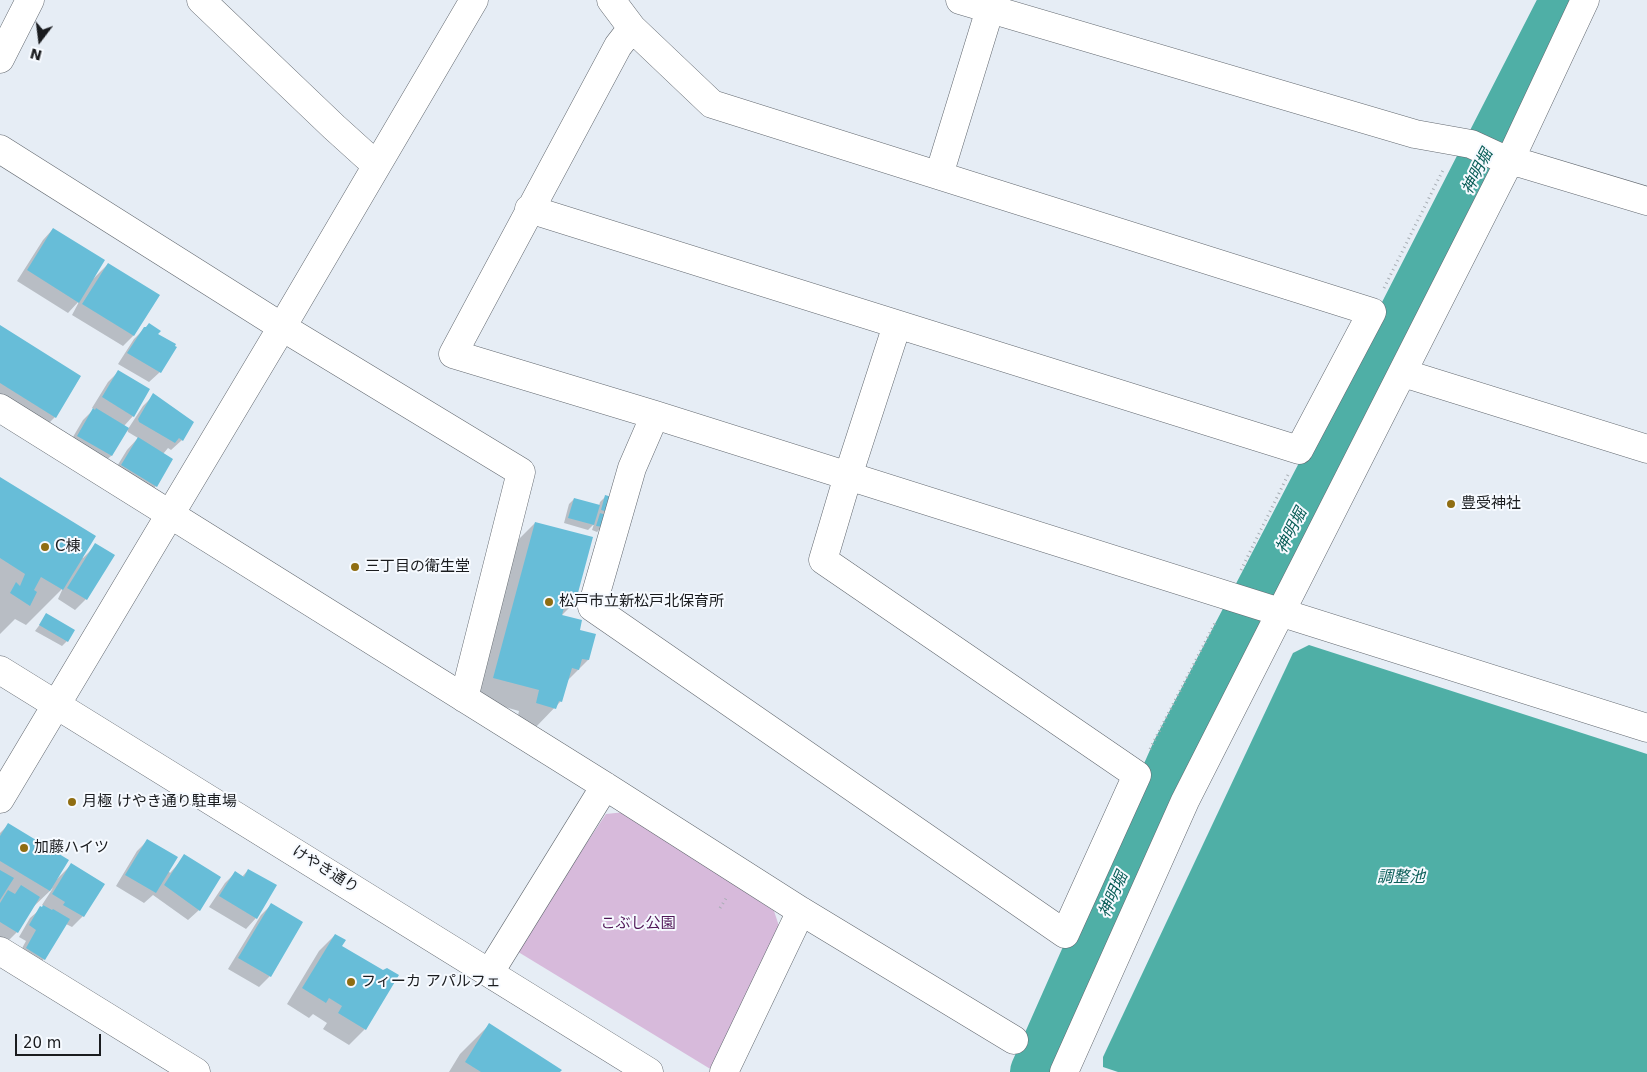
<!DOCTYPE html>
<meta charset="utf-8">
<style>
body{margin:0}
#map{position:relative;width:1647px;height:1072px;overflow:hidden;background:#e6edf5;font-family:"DejaVu Sans",sans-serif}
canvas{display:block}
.north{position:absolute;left:15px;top:15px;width:50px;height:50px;-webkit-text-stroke:4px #f6faff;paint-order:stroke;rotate:195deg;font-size:14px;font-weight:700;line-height:20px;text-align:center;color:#1a1c1f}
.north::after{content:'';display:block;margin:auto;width:18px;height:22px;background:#1a1c1f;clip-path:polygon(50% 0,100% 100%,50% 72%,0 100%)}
.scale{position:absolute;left:15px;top:1034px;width:86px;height:22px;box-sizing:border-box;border:2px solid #1a1c1f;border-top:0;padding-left:6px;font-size:15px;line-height:18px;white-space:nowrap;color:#1a1c1f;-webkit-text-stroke:4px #f6faff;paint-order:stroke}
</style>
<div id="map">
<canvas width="1647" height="1072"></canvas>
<div class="north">N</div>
<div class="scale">20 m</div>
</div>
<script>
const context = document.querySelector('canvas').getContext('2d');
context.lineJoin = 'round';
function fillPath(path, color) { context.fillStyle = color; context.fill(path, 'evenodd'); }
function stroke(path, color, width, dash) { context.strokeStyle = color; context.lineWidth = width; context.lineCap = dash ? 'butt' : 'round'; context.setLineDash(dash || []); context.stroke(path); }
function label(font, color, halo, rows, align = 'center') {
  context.font = font + ' "DejaVu Sans","Noto Sans JP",sans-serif'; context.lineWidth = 4; context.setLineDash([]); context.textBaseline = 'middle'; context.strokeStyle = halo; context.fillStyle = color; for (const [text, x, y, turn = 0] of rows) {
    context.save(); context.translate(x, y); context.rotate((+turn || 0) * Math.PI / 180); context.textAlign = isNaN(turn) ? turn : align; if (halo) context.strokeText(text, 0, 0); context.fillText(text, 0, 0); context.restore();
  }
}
const green = new Path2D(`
 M 625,812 L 774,911 L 779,926 L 712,1070 L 515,950 L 606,814 Z`);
const water = new Path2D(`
 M 1309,645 L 1647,754 L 1647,1072 L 1118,1072 L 1103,1067 L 1103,1057 L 1293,653 Z`);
const shadow = new Path2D(`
 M 53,229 L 93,279 L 108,264 L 158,295 L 133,336 L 123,346 L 72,315 L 80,300 L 68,313 L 17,281 L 43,240 Z
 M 0,327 L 80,377 L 55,417 L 39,433 L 0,409 Z
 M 145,328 L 156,335 L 160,372 L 149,382 L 118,364 L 134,339 Z
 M 119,371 L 133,416 L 124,426 L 128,429 L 143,406 L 154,395 L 182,440 L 171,450 L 168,448 L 163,454 L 156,486 L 145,497 L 111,476 L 127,450 L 138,438 L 128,432 L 127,429 L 111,456 L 100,466 L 67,447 L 83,420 L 94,409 L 92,408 L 108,382 Z
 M 0,478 L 83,558 L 96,545 L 86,599 L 75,610 L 58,599 L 63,588 L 26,625 L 15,619 L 0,634 Z
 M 605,497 L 606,511 L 603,515 L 602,527 L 597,532 L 592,530 L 594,524 L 588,530 L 564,523 L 569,504 L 574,499 L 599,506 L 600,502 Z
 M 535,523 L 574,603 L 561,616 L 578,631 L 588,660 L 567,681 L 561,701 L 534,729 L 516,724 L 519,711 L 473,698 L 514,544 Z
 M 47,615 L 67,641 L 62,646 L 35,631 Z
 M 8,825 L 57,879 L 71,865 L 103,885 L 83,916 L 72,927 L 66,924 L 44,959 L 33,969 L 16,959 L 26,941 L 19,937 L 30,918 L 44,906 L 42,905 L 53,888 L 32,908 L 17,932 L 6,943 L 0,939 L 0,833 Z
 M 147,841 L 170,873 L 185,856 L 199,910 L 188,920 L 153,895 L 144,903 L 116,886 L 137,851 Z
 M 248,870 L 256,918 L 246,929 L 209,907 L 225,883 L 236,872 L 242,877 Z
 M 272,904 L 302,923 L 270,976 L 259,987 L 228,969 L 261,915 Z
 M 335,935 L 340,946 L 383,972 L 397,976 L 365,1029 L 349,1045 L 323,1029 L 327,1023 L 313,1014 L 309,1018 L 287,1004 L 319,951 Z
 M 489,1025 L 559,1072 L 449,1072 L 460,1054 Z`);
const river = new Path2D(`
 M 1036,1072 L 1178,751 L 1359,404 L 1566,0`);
const building = new Path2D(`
 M 53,228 L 105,260 L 79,303 L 27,270 Z
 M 108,263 L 160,295 L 134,336 L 82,304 Z
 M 149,323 L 161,331 L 158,334 L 176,344 L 175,346 L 177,347 L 161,373 L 127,353 L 144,327 L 146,327 Z
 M 0,325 L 81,376 L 56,418 L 0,383 Z
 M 118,370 L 150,389 L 134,417 L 102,397 Z
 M 153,393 L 194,422 L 183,441 L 179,438 L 175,443 L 139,422 L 138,419 Z
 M 93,408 L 95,410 L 96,408 L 129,428 L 112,456 L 77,436 Z
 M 138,437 L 173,459 L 157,487 L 121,465 Z
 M 0,477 L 96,536 L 63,590 L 41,577 L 34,590 L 37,592 L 30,606 L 10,593 L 16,582 L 20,586 L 25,574 L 0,558 Z
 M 605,495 L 612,497 L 608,512 L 601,510 Z
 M 574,498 L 600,505 L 594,525 L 568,518 Z
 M 600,513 L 606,515 L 603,527 L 596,526 Z
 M 535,522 L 593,537 L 575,604 L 566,601 L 562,615 L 582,620 L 580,630 L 596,634 L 589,660 L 582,659 L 579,670 L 572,668 L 562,702 L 559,701 L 556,709 L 536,703 L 539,690 L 493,678 Z
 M 95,543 L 115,555 L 87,600 L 67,588 Z
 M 46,613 L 75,630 L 68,642 L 39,625 Z
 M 8,823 L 69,860 L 50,891 L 0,861 L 0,836 Z
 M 147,839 L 178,857 L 156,893 L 125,875 Z
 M 184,854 L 221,877 L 200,911 L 164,885 Z
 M 71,863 L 105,884 L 84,917 L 63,905 L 65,902 L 52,894 Z
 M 248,869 L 277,885 L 257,919 L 219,896 L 235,871 L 244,877 Z
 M 0,870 L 14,878 L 0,900 Z
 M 21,885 L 40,897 L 18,933 L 0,922 L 0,903 L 8,890 L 15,894 Z
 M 271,903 L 303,922 L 271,977 L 238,958 Z
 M 43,905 L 52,910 L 53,909 L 70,919 L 45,960 L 26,948 L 36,930 L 29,925 L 40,906 L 42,907 Z
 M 335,934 L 346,940 L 342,946 L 383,970 L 387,968 L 399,975 L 366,1030 L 338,1013 L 342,1006 L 329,998 L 326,1003 L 302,988 Z
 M 489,1023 L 562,1070 L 560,1072 L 481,1072 L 465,1062 Z`);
const path = new Path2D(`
 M 1384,288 L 1444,168
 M 1241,570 L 1288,475
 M 1150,749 L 1216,621
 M 720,908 L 727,897`);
const minor = new Path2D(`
 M 201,0 L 334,127 L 376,165
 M 960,0 L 1415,134 L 1471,144 L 1497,156 L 1647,201
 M 632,28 L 618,46 L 453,354 L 655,415 L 1647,728
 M 0,59 L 30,0
 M 0,149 L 282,327 L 521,472 L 464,698
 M 939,175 L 990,9
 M 529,209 L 1299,450 L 1372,312 L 712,104 L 632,28 L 611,0
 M 1403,373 L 1647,449
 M 0,408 L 605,786 L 801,911 L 1014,1040
 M 655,415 L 632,468 L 592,607 L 1065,934 L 1137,775 L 823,560 L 848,476 L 897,325
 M 0,670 L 649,1072
 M 0,799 L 282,327 L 474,0
 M 0,951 L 196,1072
 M 490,972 L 605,786
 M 724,1072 L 801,911
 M 1064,1072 L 1185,801 L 1510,160 L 1585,0`);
const markers = [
 [1451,504,5,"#8f6d12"],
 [45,547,5,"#8f6d12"],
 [355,567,5,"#8f6d12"],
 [549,602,5,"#8f6d12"],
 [72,802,5,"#8f6d12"],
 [24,848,5,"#8f6d12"],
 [351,982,5,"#8f6d12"]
];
const poiNames = [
 ["豊受神社",1461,504],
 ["C棟",55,547],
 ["三丁目の衛生堂",365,567],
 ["松戸市立新松戸北保育所",559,602],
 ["月極 けやき通り駐車場",82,802],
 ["加藤ハイツ",34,848],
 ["フィーカ アパルフェ",361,982]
];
const streetNames = [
 ["けやき通り",325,870,32]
];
const parkNames = [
 ["こぶし公園",638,924]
];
const waterNames = [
 ["神明堀",1478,172,-63],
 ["神明堀",1292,531,-63],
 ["調整池",1401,878],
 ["神明堀",1114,895,-66]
];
fillPath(green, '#d7badb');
fillPath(water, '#4fafa6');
fillPath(shadow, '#0003');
stroke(river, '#4fafa6', 52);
fillPath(building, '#67bdd8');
stroke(minor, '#636970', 29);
stroke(path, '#a7adb3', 3, [1, 4]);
stroke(minor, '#fff', 28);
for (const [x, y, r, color] of markers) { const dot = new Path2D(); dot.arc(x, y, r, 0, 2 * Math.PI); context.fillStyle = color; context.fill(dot); stroke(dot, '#f6faff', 2); }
label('15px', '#1a1c1f', '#f6faff', poiNames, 'left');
label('15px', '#1a1c1f', '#f6faff', streetNames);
label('15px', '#4f1556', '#f6faff', parkNames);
label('italic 16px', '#0a5e58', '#f6faff', waterNames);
</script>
